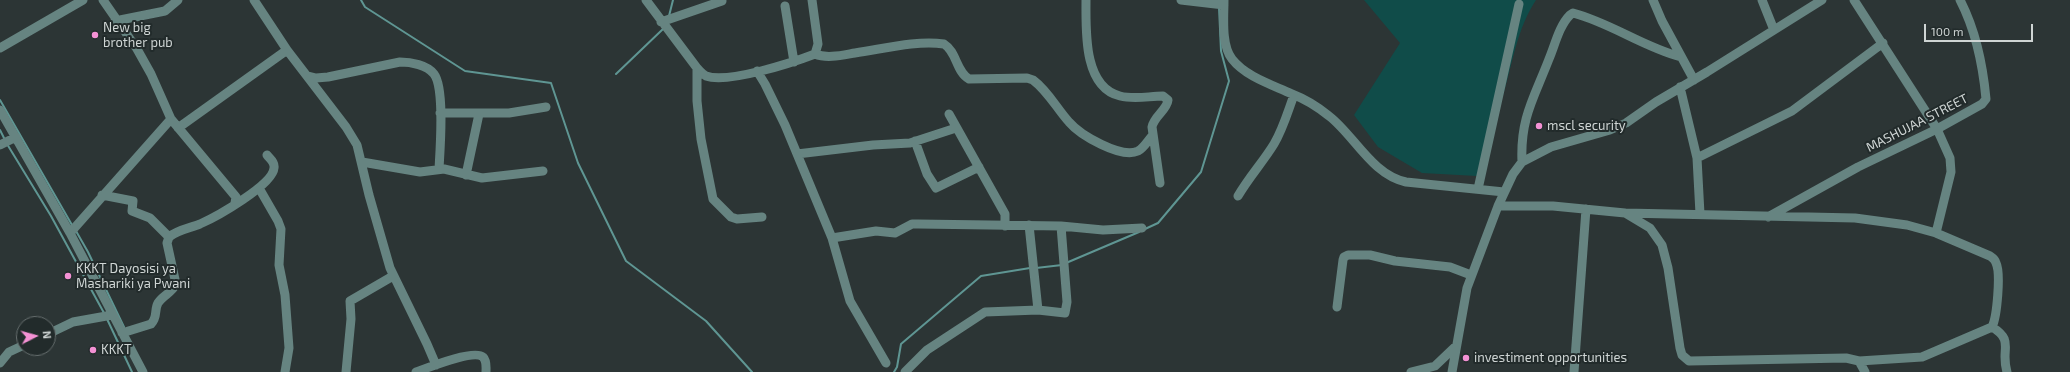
<!DOCTYPE html>
<style>
body{margin:0}
#map{position:relative;width:2070px;height:372px;overflow:hidden;background:#2c3535;font-family:"Exo 2",sans-serif}
canvas{display:block}
.north{position:absolute;left:16px;top:316px;width:40px;height:40px;box-sizing:border-box;background:#222b2b;border:1px solid #676f6f;border-radius:50%;rotate:84deg;font-size:11px;font-weight:700;line-height:16px;text-align:center;color:#cfd5d4}
.north::after{content:'';display:block;margin:auto;width:14px;height:18px;background:#f491d4;clip-path:polygon(50% 0,100% 100%,50% 72%,0 100%)}
.scale{position:absolute;left:1924px;top:24px;width:109px;height:18px;box-sizing:border-box;border:2px solid #cfd5d4;border-top:0;padding-left:5px;font-size:12px;line-height:14px;white-space:nowrap;color:#cfd5d4;-webkit-text-stroke:3px #222b2b;paint-order:stroke}
</style>
<div id="map">
<canvas width="2070" height="372"></canvas>
<div class="north">N</div>
<div class="scale">100 m</div>
</div>
<script>
const context = document.querySelector('canvas').getContext('2d');
context.lineJoin = 'round';
function fillPath(path, color) { context.fillStyle = color; context.fill(path, 'evenodd'); }
function stroke(path, color, width, dash) { context.strokeStyle = color; context.lineWidth = width; context.lineCap = dash ? 'butt' : 'round'; context.setLineDash(dash || []); context.stroke(path); }
function label(font, color, halo, rows, align = 'center') {
  context.font = font + ' "Exo 2",sans-serif'; context.lineWidth = 4; context.setLineDash([]); context.textBaseline = 'middle'; context.strokeStyle = halo; context.fillStyle = color; for (const [text, x, y, turn = 0] of rows) {
    context.save(); context.translate(x, y); context.rotate((+turn || 0) * Math.PI / 180); context.textAlign = isNaN(turn) ? turn : align; if (halo) context.strokeText(text, 0, 0); context.fillText(text, 0, 0); context.restore();
  }
}
const green = new Path2D(`
 M 1364,0 L 1536,0 C 1518,27 1513,60 1504,92 C 1495,120 1486,148 1477,176 L 1422,173 L 1378,147 L 1354,115 L 1400,43 Z`);
const stream = new Path2D(`
 M 361,0 L 365,7 L 465,71 L 551,83 L 578,163 L 626,261 L 706,321 L 752,372
 M 669,16 L 673,0
 M 616,74 L 663,29
 M 0,100 L 72,225
 M 0,130 L 5,140
 M 7,144 L 51,216 L 104,313
 M 1145,229 L 1158,223 L 1201,172 L 1229,81 L 1221,51 L 1219,7
 M 76,231 L 88,252 L 124,327
 M 1066,263 L 1139,232
 M 1036,268 L 1062,265
 M 107,319 L 132,372
 M 894,372 L 897,367 L 901,344 L 981,276 L 1030,268`);
const minor = new Path2D(`
 M 103,0 L 137,49 L 151,74 L 171,119 L 236,197 L 235,203
 M 254,0 L 287,50 L 346,127 L 357,145 L 369,195 L 390,268 L 427,344 L 436,365
 M 646,0 L 697,68 C 700,71 702,74 706,76 C 728,84 794,62 815,54 L 818,44 L 812,0
 M 1086,0 C 1086,30 1083,87 1120,96 C 1135,100 1149,96 1163,96 L 1168,100 C 1167,110 1154,116 1152,127 L 1160,183
 M 1181,0 L 1224,5
 M 1224,0 C 1224,17 1221,45 1232,59 C 1246,77 1273,85 1292,94 C 1305,99 1318,107 1329,116 C 1354,135 1372,175 1406,182 L 1504,192
 M 1653,0 L 1662,21 L 1694,80
 M 1762,0 L 1774,30
 M 1854,0 L 1937,129 L 1950,158 L 1951,172 L 1936,233 L 1990,256 C 1993,258 1995,259 1996,263 C 2001,273 1997,317 1992,327 L 1922,357 L 1859,361
 M 785,6 L 794,62
 M 115,21 L 165,11 L 178,0
 M 661,22 L 722,1
 M 0,48 L 83,0
 M 815,54 C 827,59 843,55 855,53 C 883,49 916,40 944,44 C 957,52 956,72 969,79 L 1027,78 L 1033,80 C 1048,91 1057,109 1069,122 C 1080,135 1121,159 1138,151 C 1144,148 1148,140 1153,135
 M 697,68 L 697,101 L 701,139 L 713,199 L 731,217 L 737,219 L 762,217
 M 757,71 L 765,84 L 785,125 L 832,238 L 850,301 L 886,363
 M 308,76 L 316,78 L 328,77 L 400,62 C 411,62 427,65 434,74 C 445,88 440,150 439,169
 M 1680,87 L 1697,158 L 1700,214
 M 0,110 L 70,233 L 143,372
 M 440,113 L 509,113 L 546,107
 M 949,114 L 1005,214 L 1005,226
 M 178,128 L 287,50
 M 915,141 L 927,174 L 936,188 L 979,167
 M 0,145 L 16,137
 M 797,154 L 873,145 L 910,143 L 956,128
 M 1697,158 L 1792,111 L 1883,43
 M 362,162 L 420,172 L 444,169 L 482,178 L 543,171
 M 1522,162 C 1520,118 1534,98 1549,59 C 1555,45 1559,26 1570,15 L 1573,13 C 1611,23 1643,47 1681,57
 M 466,175 L 479,114
 M 259,188 L 278,221 L 281,229 L 279,265 L 285,295 L 289,348 L 285,372
 M 1478,189 L 1519,4
 M 102,195 L 133,201 L 132,211 L 150,218 L 169,237
 M 1238,196 C 1249,177 1263,162 1274,144 C 1283,129 1288,111 1294,95
 M 1498,206 L 1553,206 L 1625,213 L 1650,228 L 1662,245 L 1668,268 L 1680,348 L 1682,355 L 1689,361 L 1846,358 L 1859,361 L 1865,372
 M 1625,213 L 1855,218 L 1907,225 L 1936,233
 M 1768,217 L 1858,167 L 1937,129 L 1982,104 L 1986,99 C 1983,66 1975,29 1960,0
 M 1029,225 L 1038,310
 M 70,233 L 171,119
 M 832,238 L 876,231 L 895,233 L 912,224 L 918,224 L 1061,226 L 1103,230 L 1142,228
 M 1337,307 L 1343,260 L 1344,257 L 1348,255 L 1370,255 L 1395,261 L 1450,267 L 1471,275
 M 1992,327 C 2015,341 2000,349 2007,372
 M 122,333 L 151,324 C 158,317 154,310 158,303 C 163,295 172,293 176,284 L 167,243 L 169,237 C 177,230 190,228 200,224 C 216,217 273,185 274,168 C 275,162 270,159 267,155
 M 48,334 L 73,322 L 112,315
 M 0,363 L 9,352 L 24,345
 M 346,372 L 351,319 L 350,301 L 393,276
 M 416,372 C 427,368 474,349 483,357 C 487,361 486,367 486,372
 M 905,372 L 927,350 L 985,312 L 1038,310 L 1065,313 L 1067,302 L 1061,226
 M 1411,372 L 1435,366 L 1456,346
 M 1452,372 L 1467,288 L 1498,206 L 1513,174 L 1522,162 L 1551,147 L 1610,130 L 1626,123 L 1656,102 L 1707,72 L 1822,0
 M 1574,372 L 1586,209`);
const markers = [
 [95,35,4,"#f491d4"],
 [1539,126,4,"#f491d4"],
 [68,276,4,"#f491d4"],
 [93,350,4,"#f491d4"],
 [1466,358,4,"#f491d4"]
];
const poiNames = [
 ["New big",103,28],
 ["brother pub",103,43],
 ["mscl security",1547,126],
 ["KKKT Dayosisi ya",76,269],
 ["Mashariki ya Pwani",76,284],
 ["KKKT",101,350],
 ["investiment opportunities",1474,358]
];
const streetNames = [
 ["MASHUJAA STREET",1917,123,-27]
];
fillPath(green, '#104c49');
stroke(stream, '#5f9693', 2);
stroke(minor, '#668481', 9);
for (const [x, y, r, color] of markers) { const dot = new Path2D(); dot.arc(x, y, r, 0, 2 * Math.PI); context.fillStyle = color; context.fill(dot); stroke(dot, '#222b2b', 1.5); }
label('13px', '#cfd5d4', '#222b2b', poiNames, 'left');
label('13px', '#cfd5d4', '#222b2b', streetNames);
</script>
